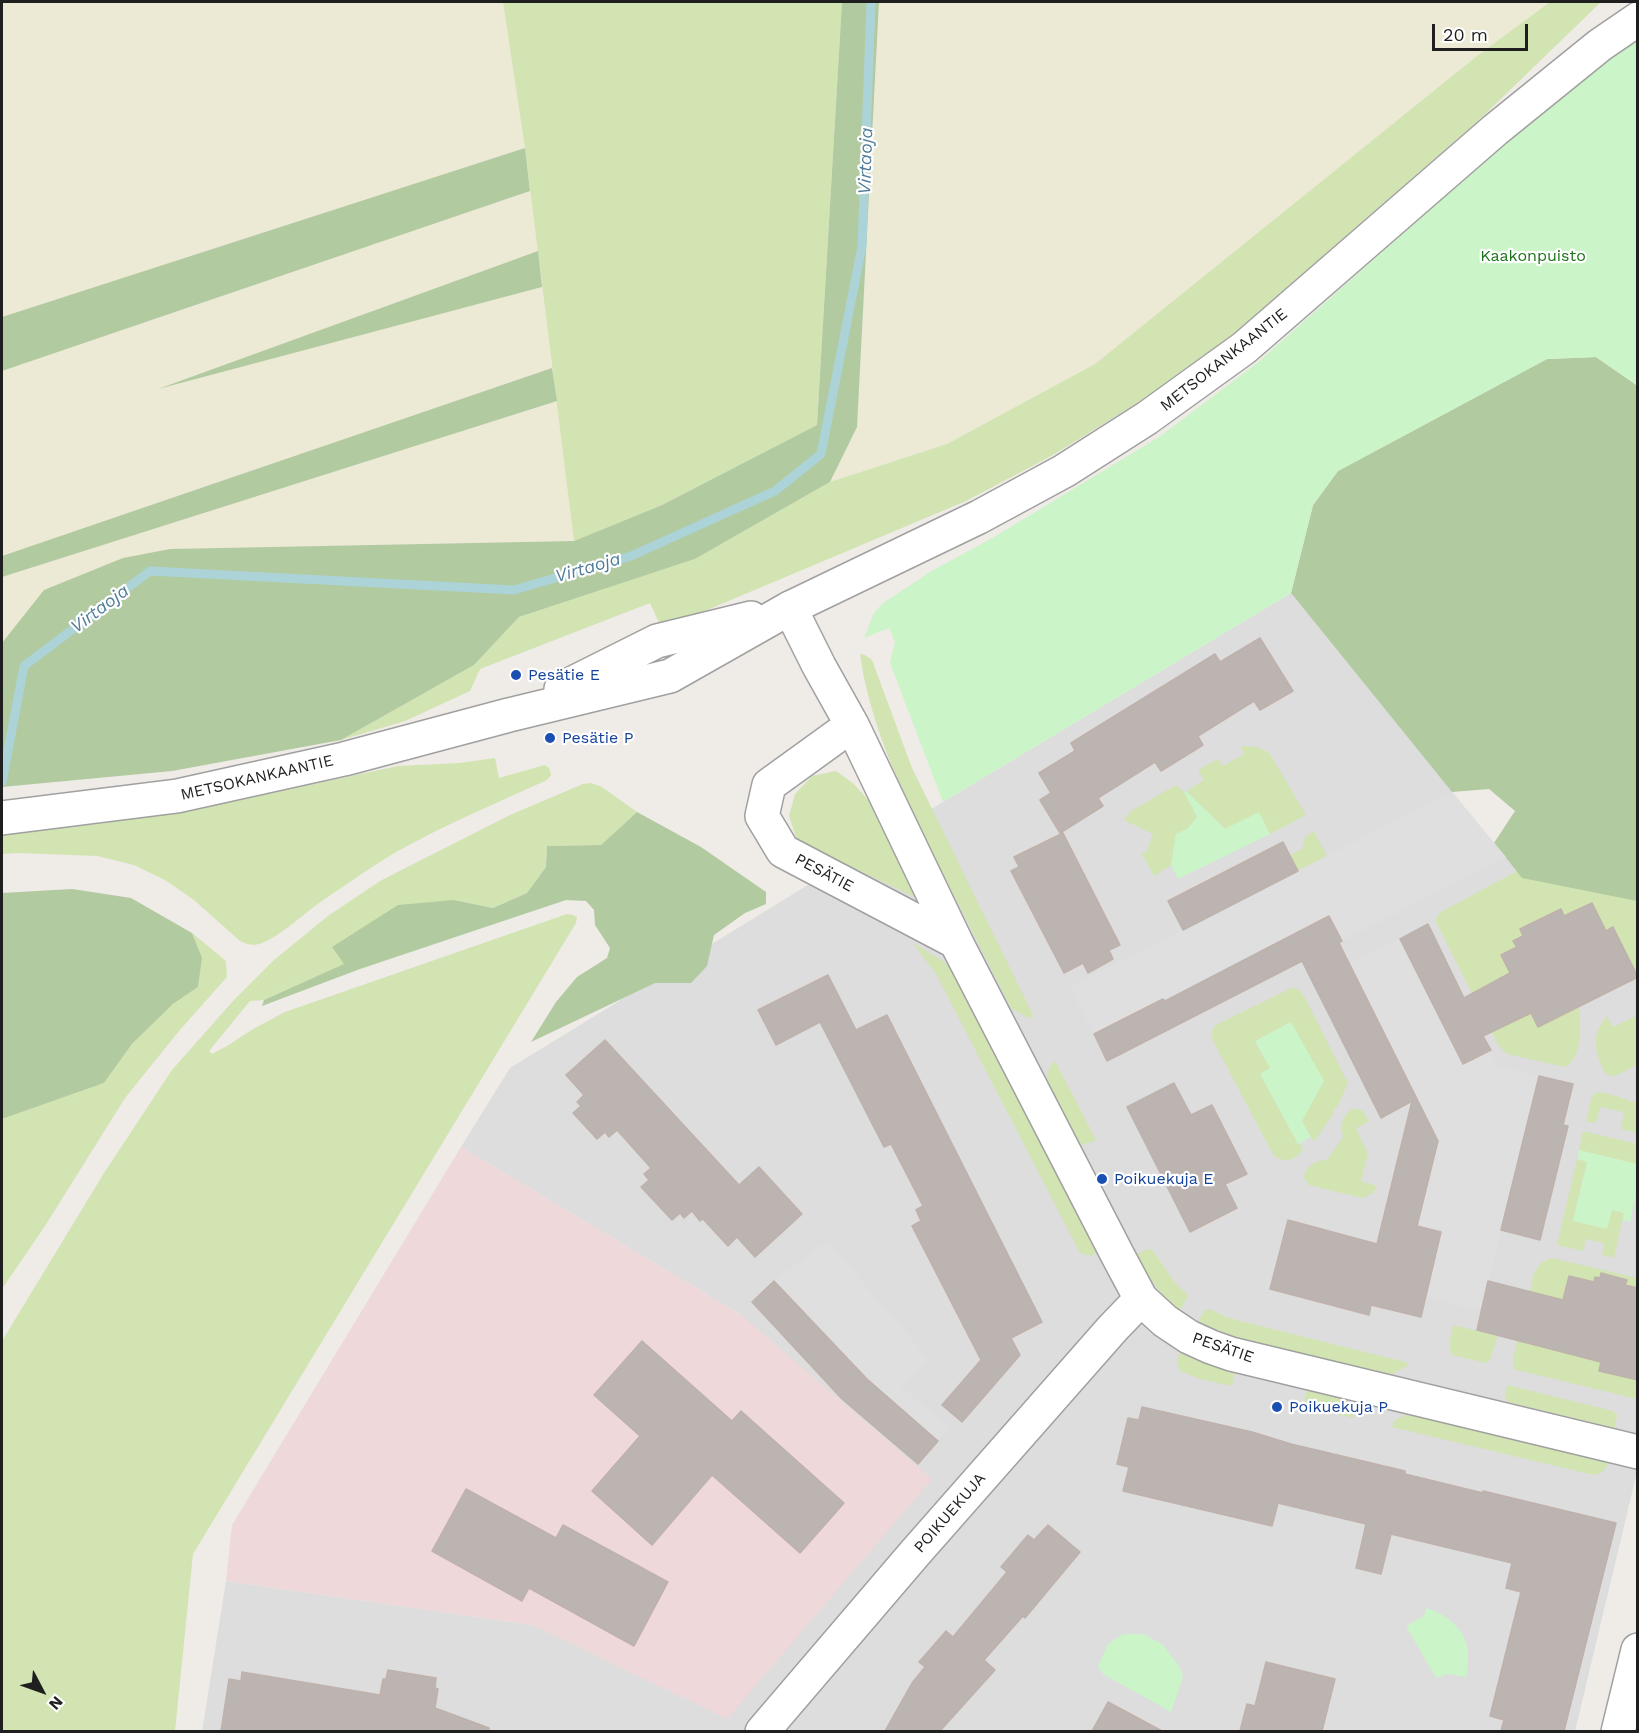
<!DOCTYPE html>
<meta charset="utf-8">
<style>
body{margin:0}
#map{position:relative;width:1639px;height:1733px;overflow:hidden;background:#efebe7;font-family:"Work Sans",sans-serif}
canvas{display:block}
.frame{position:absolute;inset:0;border:3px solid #1f1f1f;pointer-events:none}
.north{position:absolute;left:12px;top:1661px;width:60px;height:60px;-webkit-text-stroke:4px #fff;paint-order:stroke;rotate:131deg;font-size:16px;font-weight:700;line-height:24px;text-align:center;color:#1f1f1f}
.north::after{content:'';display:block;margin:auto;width:21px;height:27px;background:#1f1f1f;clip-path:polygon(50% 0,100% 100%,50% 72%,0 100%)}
.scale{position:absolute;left:1432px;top:24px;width:96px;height:27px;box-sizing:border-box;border:3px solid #1f1f1f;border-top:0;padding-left:8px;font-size:18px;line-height:21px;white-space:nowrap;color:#1f1f1f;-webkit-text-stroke:4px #fff;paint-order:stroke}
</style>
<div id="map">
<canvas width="1639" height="1733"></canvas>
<div class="frame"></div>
<div class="north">N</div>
<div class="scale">20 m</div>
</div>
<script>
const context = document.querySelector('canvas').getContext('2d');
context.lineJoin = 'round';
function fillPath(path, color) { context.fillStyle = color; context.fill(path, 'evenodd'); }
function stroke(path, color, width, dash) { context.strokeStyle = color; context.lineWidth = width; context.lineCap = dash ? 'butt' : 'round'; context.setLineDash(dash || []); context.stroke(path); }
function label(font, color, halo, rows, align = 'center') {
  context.font = font + ' "Work Sans",sans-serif'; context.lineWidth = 4.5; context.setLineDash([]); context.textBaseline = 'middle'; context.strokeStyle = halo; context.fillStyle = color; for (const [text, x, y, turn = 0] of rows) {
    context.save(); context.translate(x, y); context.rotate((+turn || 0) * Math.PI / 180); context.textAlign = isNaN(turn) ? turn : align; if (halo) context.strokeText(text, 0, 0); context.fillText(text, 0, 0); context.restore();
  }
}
const residential = new Path2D(`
 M 1291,593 L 1522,878 L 1637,901 L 1637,1472 L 1575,1731 L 202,1732 L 226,1581 L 533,1625 L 727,1718 L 741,1315 L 461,1147 L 510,1068 L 943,802 Z`);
const commercial = new Path2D(`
 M 461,1147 L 741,1315 L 932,1479 L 727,1719 L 533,1625 L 226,1581 L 232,1525 Z`);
const farmland = new Path2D(`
 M 2,2 L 503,2 L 525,148 L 2,317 Z
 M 879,2 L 1550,2 L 1477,56 L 1095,364 L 947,444 L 830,482 L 857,427 Z
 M 530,191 L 538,251 L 167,386 L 542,287 L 552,368 L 2,556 L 2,371 Z
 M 557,401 L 574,541 L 170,549 L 123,558 L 2,643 L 2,577 Z`);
const grass = new Path2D(`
 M 503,2 L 842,2 L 817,425 L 662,505 L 574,541 L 525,148 Z
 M 1550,2 L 1601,2 L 1479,120 L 1232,335 L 1137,403 L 1053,455 L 966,501 L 662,629 L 650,603 L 480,669 L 470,691 L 405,721 L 341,740 L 474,665 L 519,617 L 695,559 L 830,482 L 947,444 L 1095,364 L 1477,56 Z
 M 860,654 L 865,655 L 872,660 L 912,768 L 1034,1017 L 1028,1018 L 1011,1008 C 986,959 962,910 937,862 C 904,796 870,727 860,654 Z
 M 1240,746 C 1252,746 1260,746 1270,754 L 1306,815 L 1270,834 L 1259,813 L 1225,829 L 1186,791 L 1204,780 L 1198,770 L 1218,759 L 1223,766 L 1244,754 Z
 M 495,758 L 499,778 L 545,765 L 549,768 L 551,775 L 547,780 C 497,803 446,824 398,851 C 372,866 347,884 322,901 C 304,913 281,936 262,943 C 255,946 247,945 240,941 L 194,900 L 165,880 L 134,865 L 97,856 L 17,853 L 2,854 L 2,835 L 104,823 L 249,798 L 398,766 L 460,763 Z
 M 836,771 L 854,784 L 868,800 L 916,898 L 797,840 L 789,816 L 795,794 L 812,776 Z
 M 591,783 L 602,787 L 637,812 L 601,845 L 547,846 L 546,867 L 527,893 L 493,908 L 454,900 L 332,947 L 345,964 L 264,1000 L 250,1001 L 209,1051 L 212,1054 L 227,1046 L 253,1029 L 285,1012 L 567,914 L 573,915 L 577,917 L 576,923 L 193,1554 L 175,1731 L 2,1731 L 2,1341 L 104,1173 L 172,1070 L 233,1001 L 274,960 L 328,916 L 380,881 L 510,815 L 583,784 Z
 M 1176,785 L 1184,792 L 1197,817 L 1187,829 L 1176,834 L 1171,865 L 1154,876 L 1141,852 L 1146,853 L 1153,834 L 1124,820 L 1131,811 Z
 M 1314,831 L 1327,856 L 1298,871 L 1290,855 L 1302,849 L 1305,837 Z
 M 1517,871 L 1526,875 L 1638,890 L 1637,979 L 1631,982 L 1613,927 L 1606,931 L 1564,916 L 1560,909 L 1520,929 L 1523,936 L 1514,941 L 1517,947 L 1501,955 L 1510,973 L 1522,1017 L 1531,1013 L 1538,1027 L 1579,1006 L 1580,1011 C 1580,1028 1583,1058 1565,1067 L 1507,1054 L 1498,1045 L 1436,922 L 1436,918 L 1441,912 Z
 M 192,933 L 226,961 L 227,977 L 179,1031 L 125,1098 L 45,1226 L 2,1289 L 2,1119 L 104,1083 L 132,1044 L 173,1004 L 198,987 L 201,958 Z
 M 913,943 L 946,963 L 957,978 L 1096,1252 L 1090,1256 L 1080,1253 L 936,974 Z
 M 1294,988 L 1298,989 L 1304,996 L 1348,1083 L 1337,1107 L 1333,1109 L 1333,1114 L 1314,1142 L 1302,1121 L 1291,1022 L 1255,1042 L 1270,1068 L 1260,1074 L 1298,1144 L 1301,1145 L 1303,1150 C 1295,1160 1285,1164 1274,1156 L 1211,1037 L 1213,1028 L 1216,1025 L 1289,989 Z
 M 1607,1016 L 1613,1027 L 1636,1016 L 1637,1020 L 1637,1064 C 1630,1068 1619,1076 1611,1076 C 1601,1075 1594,1046 1596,1037 C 1598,1029 1602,1022 1607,1016 Z
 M 1055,1061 L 1096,1140 L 1080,1146 L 1046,1079 L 1050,1066 Z
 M 1597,1092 L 1606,1093 L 1637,1103 L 1637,1133 L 1621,1129 L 1624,1112 L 1600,1107 L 1596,1123 L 1586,1121 L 1592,1096 Z
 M 1355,1108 L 1363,1111 L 1369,1122 L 1356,1128 L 1368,1154 L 1361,1181 L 1377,1186 L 1373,1193 L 1362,1198 L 1309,1185 L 1304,1178 C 1306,1165 1315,1160 1327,1160 L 1343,1137 C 1341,1124 1341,1114 1355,1108 Z
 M 1583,1131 L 1637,1144 L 1637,1164 L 1579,1150 Z
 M 1577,1159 L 1587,1162 L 1573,1221 L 1612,1210 L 1624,1213 L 1614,1258 L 1602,1255 L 1604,1243 L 1586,1239 L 1583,1251 L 1557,1245 Z
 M 1149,1249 L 1153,1251 L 1176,1284 L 1187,1294 L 1187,1298 L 1180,1310 C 1159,1293 1149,1278 1136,1254 Z
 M 1552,1258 L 1637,1278 L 1637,1288 L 1625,1285 L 1627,1280 L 1602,1273 L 1600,1278 L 1595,1277 L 1594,1282 L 1569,1276 L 1563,1300 L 1541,1323 L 1535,1345 L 1601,1362 L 1599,1371 L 1637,1380 L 1637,1399 L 1513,1369 L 1513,1358 L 1534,1273 L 1542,1262 Z
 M 1210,1309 L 1222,1315 L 1236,1320 L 1409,1363 L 1407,1366 L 1391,1375 L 1235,1337 L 1216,1331 L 1198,1321 L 1204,1311 Z
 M 1453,1325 L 1498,1336 L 1490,1360 L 1486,1363 L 1452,1355 C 1447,1345 1451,1335 1453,1325 Z
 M 1180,1353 L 1206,1364 L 1235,1373 L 1232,1386 L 1200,1379 L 1180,1371 L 1177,1362 Z
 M 1507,1385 L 1613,1411 L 1617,1415 L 1615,1428 L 1508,1402 L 1505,1398 Z
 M 1307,1390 L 1344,1399 L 1352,1407 L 1353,1418 L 1303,1406 Z
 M 1408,1414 L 1608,1462 C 1607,1470 1600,1474 1594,1475 L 1392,1427 L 1395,1420 Z`);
const forest = new Path2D(`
 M 842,2 L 879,2 L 857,427 L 830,482 L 695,559 L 519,617 L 474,665 L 341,740 L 172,771 L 2,787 L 2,643 L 44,590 L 123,558 L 170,549 L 574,541 L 662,505 L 817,425 Z
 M 525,148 L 530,191 L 2,371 L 2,317 Z
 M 538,251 L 542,287 L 158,389 Z
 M 1596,357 L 1635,384 L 1638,389 L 1637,901 L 1522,878 L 1494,843 L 1515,811 L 1489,789 L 1452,792 L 1291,593 L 1313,505 L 1338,471 L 1547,359 Z
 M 552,368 L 557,401 L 2,577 L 2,556 Z
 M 637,812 L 701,847 L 766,892 L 766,904 L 745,913 L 714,935 L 707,966 L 691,983 L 655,983 L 531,1042 L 556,1002 L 577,977 L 607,958 L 610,948 L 595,925 L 594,910 L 586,901 L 566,900 L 360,969 L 262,1006 L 264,1000 L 344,964 L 332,947 L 398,905 L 454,900 L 493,908 L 527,893 L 546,867 L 547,846 L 601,845 Z
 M 72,889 L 131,898 L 192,933 L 202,958 L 198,987 L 173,1004 L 132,1044 L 104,1083 L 2,1119 L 2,893 Z`);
const park = new Path2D(`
 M 1637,40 L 1637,383 L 1635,384 L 1596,357 L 1547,359 L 1338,471 L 1313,505 L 1291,593 L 943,802 L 890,663 L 895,642 L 889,628 L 864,638 L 874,613 L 883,603 L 930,572 L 994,537 L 1159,437 L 1256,364 L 1505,143 L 1611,58 Z
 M 1186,791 L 1225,829 L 1259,812 L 1270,834 L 1178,879 L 1171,865 L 1176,834 L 1187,829 L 1197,817 L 1184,792 Z
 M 1291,1022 L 1324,1081 L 1302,1121 L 1311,1137 L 1298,1144 L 1260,1074 L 1270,1068 L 1255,1041 Z
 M 1579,1150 L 1637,1164 L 1637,1189 L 1630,1222 L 1622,1220 L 1624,1213 L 1612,1210 L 1607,1229 L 1573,1221 L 1587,1162 L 1577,1159 Z
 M 1426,1608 C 1446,1614 1466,1629 1468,1652 C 1468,1660 1467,1669 1467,1677 L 1447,1674 L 1436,1678 L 1406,1626 L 1424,1616 Z
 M 1123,1634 L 1144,1634 L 1163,1645 L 1179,1666 L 1183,1677 L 1171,1712 L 1103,1674 L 1098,1666 L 1108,1644 Z`);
const parking = new Path2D(`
 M 1452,792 L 1506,857 L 1107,1061 L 1070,987 Z
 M 1428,924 L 1498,1066 L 1539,1076 L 1481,1311 L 1401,1291 L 1438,1141 L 1349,964 Z
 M 827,1241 L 930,1360 L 900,1385 L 949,1428 L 918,1464 L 840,1396 L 752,1302 L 774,1281 Z`);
const stream = new Path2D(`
 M 2,782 L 24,666 L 150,571 L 514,590 L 631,556 L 775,491 L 821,454 L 862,246 L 871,2`);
const building = new Path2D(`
 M 1260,638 L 1293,691 L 1260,710 L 1254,701 L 1198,736 L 1203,745 L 1161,771 L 1155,762 L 1098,798 L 1103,806 L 1060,833 L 1040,800 L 1051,793 L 1039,773 L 1075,751 L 1071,743 L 1215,654 L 1220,662 Z
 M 1063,833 L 1120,945 L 1109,950 L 1113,959 L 1088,973 L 1083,963 L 1064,973 L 1011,871 L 1019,867 L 1014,857 Z
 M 1283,842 L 1298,871 L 1183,930 L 1168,901 Z
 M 1592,903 L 1606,931 L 1613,927 L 1638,977 L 1538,1027 L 1531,1013 L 1483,1036 L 1491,1050 L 1463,1064 L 1400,939 L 1428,924 L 1464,998 L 1510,973 L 1501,955 L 1517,947 L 1513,941 L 1523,936 L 1520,929 L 1561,909 L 1564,916 Z
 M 1329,916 L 1342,941 L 1339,943 L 1438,1141 L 1417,1226 L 1441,1232 L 1421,1317 L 1371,1305 L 1369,1315 L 1270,1289 L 1288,1220 L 1377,1244 L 1412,1101 L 1381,1118 L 1302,961 L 1107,1061 L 1094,1034 L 1163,999 L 1165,1001 Z
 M 828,975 L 856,1030 L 887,1015 L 1042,1322 L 1011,1338 L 1020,1355 L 962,1422 L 942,1405 L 981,1360 L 912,1226 L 921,1221 L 916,1210 L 923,1206 L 891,1144 L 884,1147 L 820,1022 L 776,1045 L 758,1010 Z
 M 605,1040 L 739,1185 L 759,1167 L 802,1214 L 755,1257 L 737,1237 L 728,1246 L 703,1219 L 700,1221 L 692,1211 L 684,1218 L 680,1213 L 672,1220 L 641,1187 L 649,1180 L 644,1174 L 651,1168 L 617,1130 L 609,1137 L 605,1132 L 597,1139 L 573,1113 L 581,1106 L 577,1102 L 584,1095 L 566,1075 Z
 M 1539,1076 L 1573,1084 L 1563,1125 L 1568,1126 L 1540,1240 L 1501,1230 Z
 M 1174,1083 L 1191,1115 L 1212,1105 L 1247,1174 L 1225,1184 L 1237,1208 L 1190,1232 L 1127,1107 Z
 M 1601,1273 L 1627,1280 L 1625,1285 L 1638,1288 L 1638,1380 L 1599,1371 L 1601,1362 L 1477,1330 L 1488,1281 L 1563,1300 L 1569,1276 L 1594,1282 L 1595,1277 L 1600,1278 Z
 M 774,1281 L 867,1379 L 938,1441 L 918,1464 L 842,1399 L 752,1302 Z
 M 642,1341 L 732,1421 L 741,1411 L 844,1503 L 800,1553 L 712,1475 L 652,1545 L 592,1491 L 640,1436 L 594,1395 Z
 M 1142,1407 L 1252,1432 L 1291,1444 L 1405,1471 L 1405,1474 L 1483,1493 L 1483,1491 L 1616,1523 L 1564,1731 L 1501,1731 L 1504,1720 L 1490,1716 L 1521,1592 L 1506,1588 L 1512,1563 L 1391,1534 L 1381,1574 L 1356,1568 L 1366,1524 L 1278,1503 L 1272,1526 L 1123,1491 L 1129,1467 L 1117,1464 L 1128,1418 L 1139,1420 Z
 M 466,1489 L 556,1538 L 563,1525 L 668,1582 L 634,1646 L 529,1588 L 522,1601 L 432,1551 Z
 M 1048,1525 L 1080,1552 L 1025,1618 L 1023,1616 L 984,1660 L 995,1670 L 940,1731 L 885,1731 L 912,1683 L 925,1667 L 919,1662 L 946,1631 L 953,1637 L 1007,1572 L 1001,1567 L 1028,1535 L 1034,1540 Z
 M 1266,1662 L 1335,1679 L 1322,1731 L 1240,1731 L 1247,1704 L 1255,1706 Z
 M 388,1670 L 436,1678 L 435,1688 L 438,1689 L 435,1708 L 489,1728 L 489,1731 L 221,1731 L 229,1679 L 241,1681 L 242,1672 L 380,1695 L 383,1679 L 386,1679 Z
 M 1108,1702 L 1162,1731 L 1092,1731 Z`);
const minor = new Path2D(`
 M 790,608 L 819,666 L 852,725 L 956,942 L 1117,1254 L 1141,1299 L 1165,1321 L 1189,1337 L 1211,1347 L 1231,1354 L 1638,1452
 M 852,725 L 769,785 L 762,816 L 783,851 L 956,942
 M 762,1732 L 915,1553 L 1113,1328 L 1141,1299
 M 1618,1732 L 1638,1650`);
const tertiary = new Path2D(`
 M 561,689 L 657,641 L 751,618
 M 2,818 L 177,796 L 344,759 L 509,715 L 670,676 L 790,608 L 979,517 L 1064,471 L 1147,418 L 1244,348 L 1495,130 L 1600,45 L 1638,19`);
const markers = [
 [516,675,6,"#1a4fb4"],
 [550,738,6,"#1a4fb4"],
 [1102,1179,6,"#1a4fb4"],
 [1277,1407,6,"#1a4fb4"]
];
const parkNames = [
 ["Kaakonpuisto",1533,256]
];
const streetNames = [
 ["METSOKANKAANTIE",1224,360,-38],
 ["METSOKANKAANTIE",257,778,-13],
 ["PESÄTIE",824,873,28],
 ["PESÄTIE",1223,1348,19],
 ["POIKUEKUJA",950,1513,-49]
];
const transitNames = [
 ["Pesätie E",528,675],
 ["Pesätie P",562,738],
 ["Poikuekuja E",1114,1179],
 ["Poikuekuja P",1289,1407]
];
const waterNames = [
 ["Virtaoja",866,161,-88],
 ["Virtaoja",588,568,-16],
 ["Virtaoja",100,609,-37]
];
fillPath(residential, '#ddd');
fillPath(commercial, '#eed8da');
fillPath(farmland, '#ecead4');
fillPath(grass, '#d1e4b2');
fillPath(forest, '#b2caa0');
fillPath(park, '#cbf4c9');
fillPath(parking, '#dfdfdf');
stroke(stream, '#acd4d8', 9);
fillPath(building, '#bcb4b0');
stroke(building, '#bfb1ab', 1.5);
stroke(minor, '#a0a0a0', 36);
stroke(tertiary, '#a0a0a0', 36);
stroke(minor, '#fff', 33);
stroke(tertiary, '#fff', 33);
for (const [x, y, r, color] of markers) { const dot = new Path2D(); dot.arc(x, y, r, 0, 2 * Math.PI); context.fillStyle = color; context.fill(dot); stroke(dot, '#fff', 2); }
label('16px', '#1b7417', '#fff', parkNames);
label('16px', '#1f1f1f', '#fff', streetNames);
label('16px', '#164399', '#fff', transitNames, 'left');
label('italic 18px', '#4e7c97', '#fff', waterNames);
</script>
